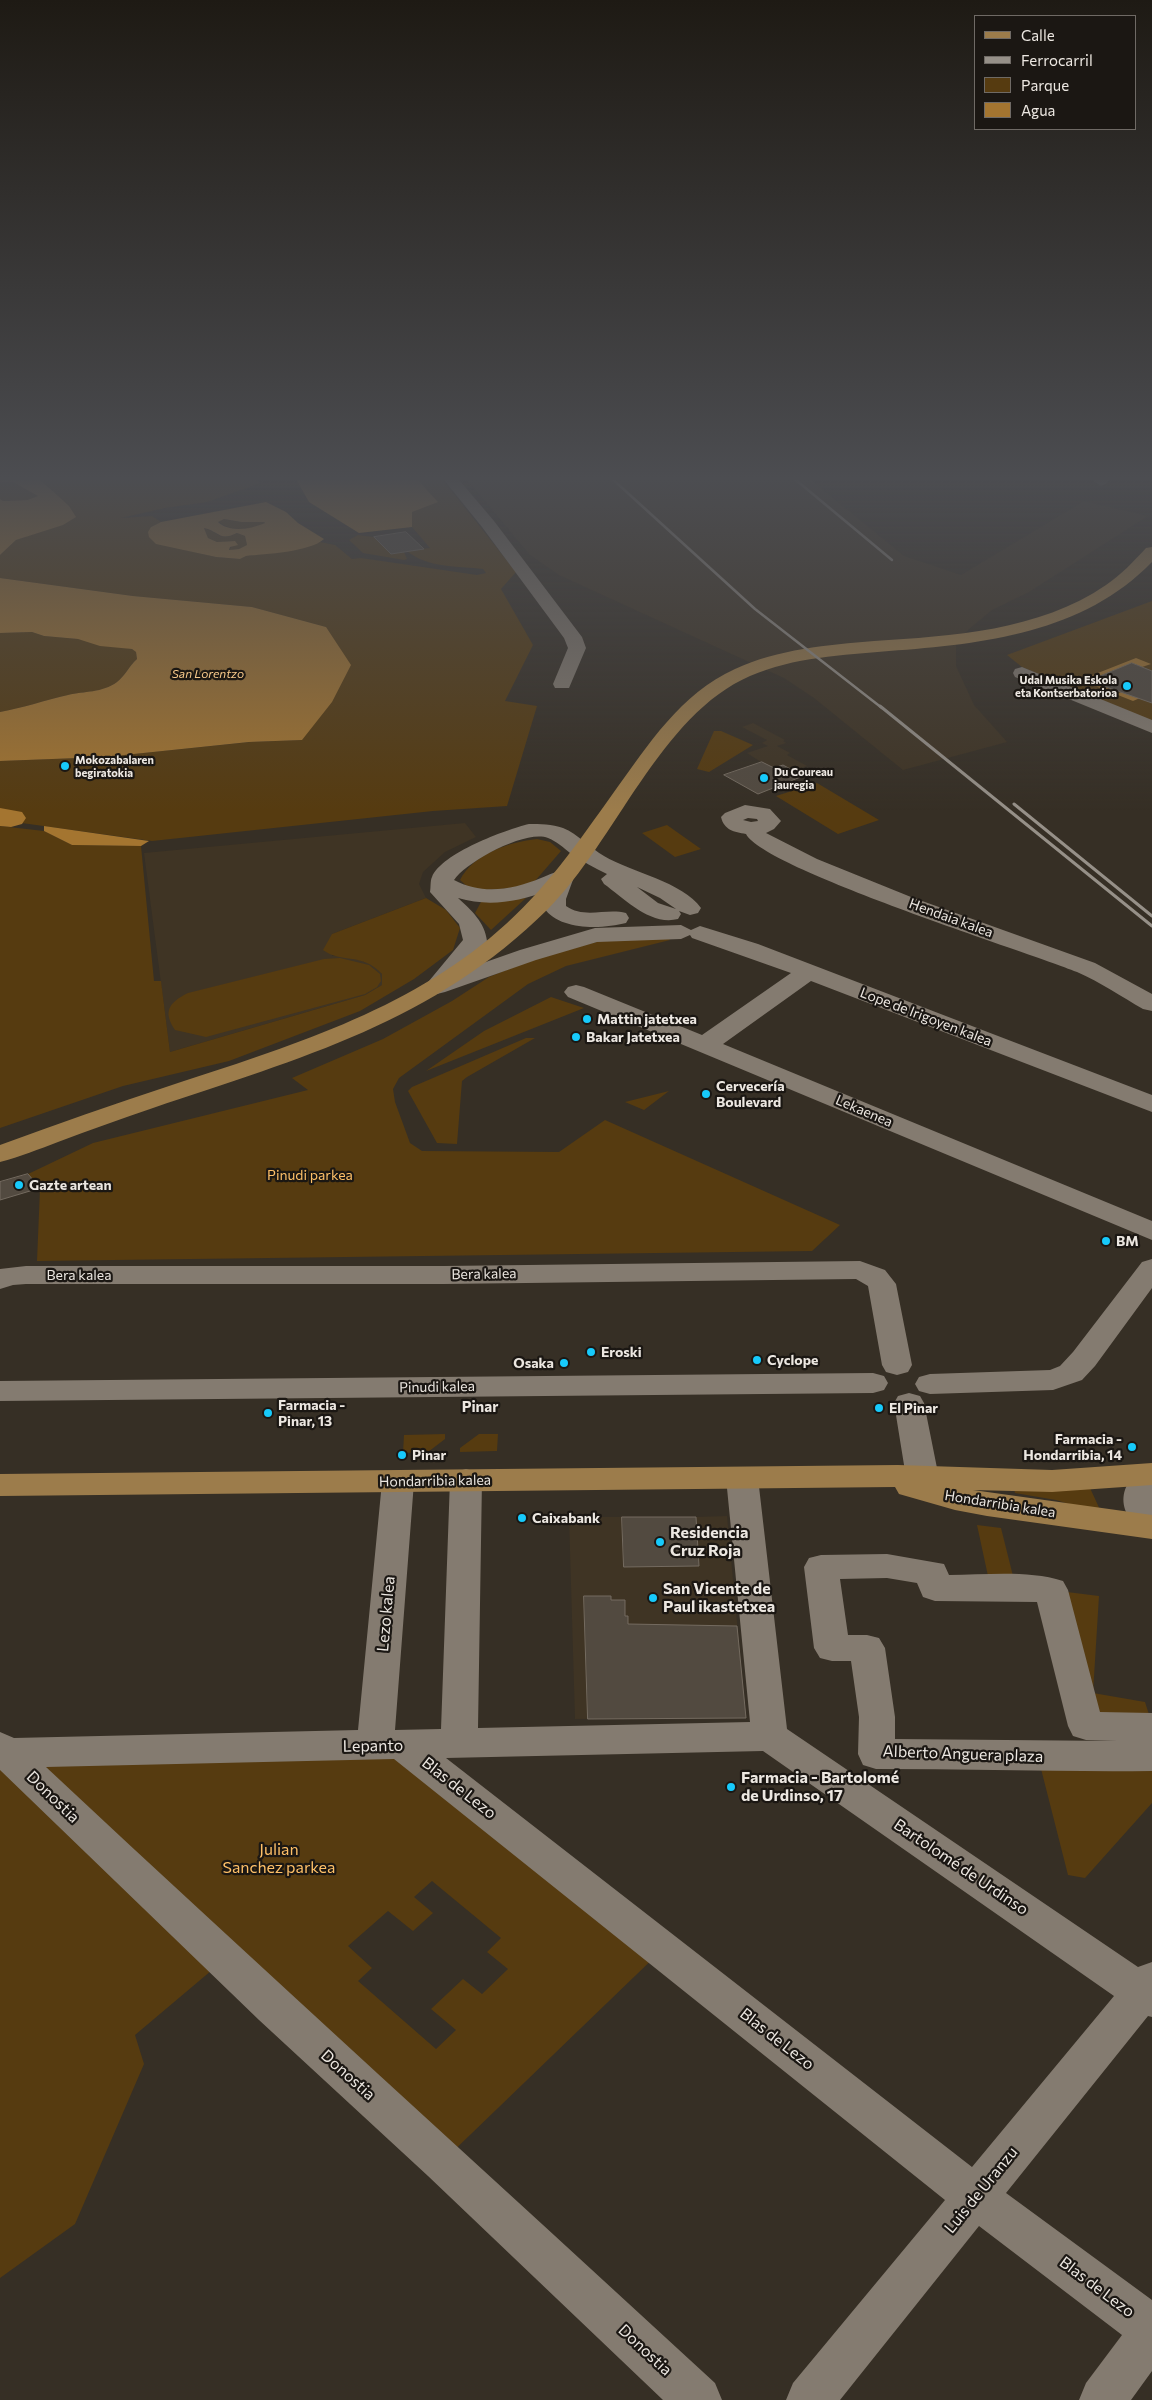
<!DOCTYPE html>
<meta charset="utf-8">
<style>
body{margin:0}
#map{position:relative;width:1152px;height:2400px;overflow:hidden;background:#362f25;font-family:Commissioner,sans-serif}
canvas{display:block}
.legend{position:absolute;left:974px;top:15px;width:162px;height:115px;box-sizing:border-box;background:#1b1713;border:1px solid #6f6a65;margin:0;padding:6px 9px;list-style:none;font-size:15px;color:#ece7e1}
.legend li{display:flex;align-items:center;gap:10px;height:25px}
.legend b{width:25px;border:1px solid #6f6a65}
</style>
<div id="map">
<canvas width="1152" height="2400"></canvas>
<ul class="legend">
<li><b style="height:6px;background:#9c7c4b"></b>Calle</li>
<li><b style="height:6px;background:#969088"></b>Ferrocarril</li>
<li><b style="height:14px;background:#563b10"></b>Parque</li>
<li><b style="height:14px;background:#a47530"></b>Agua</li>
</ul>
</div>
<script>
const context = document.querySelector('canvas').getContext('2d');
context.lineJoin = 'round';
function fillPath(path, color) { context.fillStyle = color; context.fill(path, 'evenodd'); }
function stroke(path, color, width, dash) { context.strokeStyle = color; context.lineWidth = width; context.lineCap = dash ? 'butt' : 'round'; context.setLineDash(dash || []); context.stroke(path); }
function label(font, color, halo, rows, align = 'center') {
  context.font = font + ' Commissioner,sans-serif'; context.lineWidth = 4.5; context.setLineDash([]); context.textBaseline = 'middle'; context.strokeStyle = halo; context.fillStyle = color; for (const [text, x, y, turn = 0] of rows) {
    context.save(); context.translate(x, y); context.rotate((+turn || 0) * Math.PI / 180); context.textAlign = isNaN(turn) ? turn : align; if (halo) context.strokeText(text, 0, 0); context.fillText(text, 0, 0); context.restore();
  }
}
const built = new Path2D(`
 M 463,475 L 805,475 L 904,556 L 961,575 L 1084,501 L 1148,516 L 1029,592 L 992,610 L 969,629 L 956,645 L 956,666 L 974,705 L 1007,742 L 903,770 L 814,698 L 784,678 L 559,575 L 530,555 Z
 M 753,723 L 785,740 L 783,741 L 786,743 L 777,746 L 790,753 L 787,755 L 807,766 L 795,770 L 803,776 L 758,794 L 724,775 L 761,762 L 747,753 L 768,746 L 762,743 L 767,740 L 742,727 Z
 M 465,823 L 476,837 L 445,852 L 423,872 L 419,884 L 426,898 L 332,934 L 332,956 L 347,956 L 373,964 L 382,974 L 382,985 L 365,995 L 170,1052 L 144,853 Z
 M 727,1516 L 746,1718 L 575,1719 L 569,1517 L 622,1517 L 624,1567 L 699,1566 L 696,1517 Z`);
const green = new Path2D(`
 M 35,475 L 251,475 L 261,483 L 207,502 L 165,508 L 121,518 L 152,516 L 161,522 L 151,527 L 185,550 L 216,557 L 240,559 L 246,556 L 287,551 L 320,542 L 335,545 L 352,559 L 361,558 L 477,575 L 486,573 L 483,569 C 458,566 427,568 407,551 L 430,548 L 412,527 L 412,512 L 421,486 L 413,475 L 439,475 L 516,572 L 501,589 L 533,645 L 505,701 L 537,706 L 507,806 L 433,811 L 152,841 L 0,820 L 0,761 L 105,757 L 250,742 L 302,740 L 326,627 L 252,607 L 133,596 L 0,578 L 0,555 L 16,540 L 33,534 L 49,487 Z
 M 0,482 L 13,482 L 39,496 L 27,500 L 3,501 L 0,499 Z
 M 224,519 L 241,522 L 264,522 L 265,524 C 251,529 230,533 218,521 Z
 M 204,528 C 219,532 220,542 237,533 L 245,536 L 247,545 L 239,549 L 229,550 L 235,541 L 217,542 L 208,538 Z
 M 358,535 L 374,537 L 391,554 L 404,552 L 407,559 L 404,560 L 363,553 L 349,540 Z
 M 1152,601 L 1152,721 L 1022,667 L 1007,655 Z
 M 32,632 L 44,636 L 78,639 L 132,649 L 136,652 L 137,659 C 129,666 125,676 117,682 C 102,693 84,691 68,695 C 45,700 23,708 0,712 L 0,633 Z
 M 714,731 L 721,731 L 753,745 L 709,772 L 697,769 Z
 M 817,783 L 879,820 L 838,834 L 776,796 Z
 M 667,825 L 701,849 L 675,857 L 642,833 Z
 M 0,826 L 44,831 L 72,845 L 141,846 L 154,981 L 161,981 L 170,1052 L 365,995 L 382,985 L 382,974 C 362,952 342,964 323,950 L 332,934 L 426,898 L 446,910 L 460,928 L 453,950 L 414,979 L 360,1011 L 229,1061 L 123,1086 L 0,1128 Z
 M 537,839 L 550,842 L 561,851 L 535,881 L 514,888 L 485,890 L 469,888 L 460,880 C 473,854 509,842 537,839 Z
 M 526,898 L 491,930 L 475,913 L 481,902 Z
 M 668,937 L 670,940 L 566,966 L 528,984 L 399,1078 L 393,1089 L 395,1102 L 410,1143 L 422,1151 L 559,1152 L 605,1120 L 840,1225 L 812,1251 L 37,1261 L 40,1189 L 28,1174 L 93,1143 L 308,1090 L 292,1078 L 383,1039 L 452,1001 L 489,977 L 536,958 L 604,940 Z
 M 340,958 L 369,965 L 380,974 L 381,981 L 377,987 L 365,994 L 206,1037 L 175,1030 C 163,1012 168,1003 188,993 L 324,959 Z
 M 551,997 L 584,1008 L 426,1071 L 484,1031 Z
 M 526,1038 L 535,1038 L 467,1077 L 462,1081 L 457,1144 L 437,1143 L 408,1091 L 412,1087 Z
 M 669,1091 L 644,1110 L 625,1102 Z
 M 445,1434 L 445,1439 L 428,1452 L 403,1453 L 404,1435 Z
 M 479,1434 L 498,1434 L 497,1451 L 460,1452 L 460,1448 Z
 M 1090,1488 L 1102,1514 L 1056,1500 L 1015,1493 L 1014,1489 Z
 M 977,1525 L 1001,1528 L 1013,1576 L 988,1576 Z
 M 1051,1590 L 1099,1596 L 1093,1693 L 1145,1702 L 1152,1724 L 1086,1726 Z
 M 404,1746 L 663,1949 L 443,2161 L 6,1753 ZM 432,1881 L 501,1938 L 487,1952 L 508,1969 L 482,1994 L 463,1979 L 431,2009 L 456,2030 L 436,2049 L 358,1981 L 372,1968 L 348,1946 L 388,1911 L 413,1931 L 433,1913 L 414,1897 Z
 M 1152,1756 L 1152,1803 L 1085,1878 L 1068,1875 L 1038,1757 Z
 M 0,1758 L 218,1965 L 135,2035 L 144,2064 L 75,2224 L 0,2278 Z`);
const water = new Path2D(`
 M 0,475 L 35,475 L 69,506 L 76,517 L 63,525 L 16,540 L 0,555 L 0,499 L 3,501 L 27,500 L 38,496 L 13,482 L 0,482 Z
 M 297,475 L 413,475 L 438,502 L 412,512 L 412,527 L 359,533 L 309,502 L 297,481 Z
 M 266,502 L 286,512 L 298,523 L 324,539 C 310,552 265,554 246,556 L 240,559 L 216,557 L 156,544 L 149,537 L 148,532 L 151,527 L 161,522 ZM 224,519 L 241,522 L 264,522 L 265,523 C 251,529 230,533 218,522 ZM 204,528 C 219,531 219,542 237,533 L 245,536 L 247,545 L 239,549 L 229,550 L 230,547 L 238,545 L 235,541 L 217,542 L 208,538 Z
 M 0,578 L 133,596 L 252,607 L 326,627 L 351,665 L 332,702 L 302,740 L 249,742 L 105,757 L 0,761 L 0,712 C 23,708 45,700 68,695 C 84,691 102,693 117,682 C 125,676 129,666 137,659 L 136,652 L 132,649 L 100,646 L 78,639 L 44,636 L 32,632 L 0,633 Z
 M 1136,658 L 1151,664 L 1142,667 L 1132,663 L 1089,680 L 1119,693 L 1123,691 L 1140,698 L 1133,701 L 1080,680 Z
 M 44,826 L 149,841 L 141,846 L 72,845 L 44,831 Z`);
const river = new Path2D(`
 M 0,808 L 22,812 L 26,818 L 22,824 L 11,827 L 0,826 Z`);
const building = new Path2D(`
 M 406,532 L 424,549 L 391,554 L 374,537 Z
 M 1132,663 L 1152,671 L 1152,703 L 1089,681 Z
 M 762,762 L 774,768 L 783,765 L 803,776 L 758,794 L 724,775 Z
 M 28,1174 L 40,1188 L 0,1200 L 0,1182 Z
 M 622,1517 L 696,1517 L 699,1566 L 624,1567 Z
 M 584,1596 L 611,1596 L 611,1600 L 625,1600 L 625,1616 L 628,1616 L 628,1624 L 737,1626 L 746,1718 L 588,1719 Z`);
const minor = new Path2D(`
 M 440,475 L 455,475 L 494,521 L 582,637 L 586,648 L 569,688 L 555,688 L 553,684 L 568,648 L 564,638 L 482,527 Z
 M 1097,475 L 1113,475 L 1106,484 L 1101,486 L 1093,481 Z
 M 1022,667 L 1152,720 L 1152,733 L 1015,677 L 1013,673 L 1015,669 Z
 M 745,805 L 770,809 L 781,821 L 774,829 L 766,833 L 817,859 L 911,897 L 1095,963 L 1152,994 L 1152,1011 L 1143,1009 C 1122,997 1100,982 1077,972 C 1025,951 764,869 746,834 C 734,832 724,830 721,817 L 725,813 ZM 748,818 L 757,819 L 758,821 L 751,822 L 743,820 Z
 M 529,824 C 540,824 552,824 563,828 C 578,834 590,848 604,856 C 631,872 683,882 701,908 L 698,913 L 690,915 L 679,911 L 681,914 L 678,919 C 650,926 625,899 604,884 L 601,879 L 607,874 C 594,868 582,861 570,853 C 564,848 556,841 548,838 C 526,829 466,862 454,880 C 482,895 512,890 541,878 C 552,874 559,869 571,872 L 574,877 L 566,899 L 566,906 C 584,919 606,908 626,913 L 629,918 L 626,923 C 602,929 560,931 544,908 L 547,891 C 518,902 488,907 458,898 C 471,910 485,922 487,941 L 463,970 L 520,950 L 595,928 L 681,925 L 691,930 L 700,926 L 758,944 L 1152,1095 L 1152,1112 L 811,981 L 723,1044 L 1152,1221 L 1152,1240 L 568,997 L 564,992 L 568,987 L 576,985 L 584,987 L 702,1035 L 791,973 L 692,938 L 690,935 L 681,939 L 597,942 L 536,960 L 445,992 L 437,994 L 428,992 L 424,987 L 463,940 L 459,924 L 430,892 C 431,887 430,881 432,877 C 442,853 505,830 529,824 ZM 637,887 L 660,898 L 676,909 L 658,903 Z
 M 1152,1259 L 1152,1288 L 1095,1366 L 1082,1380 L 1053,1390 L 930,1394 L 919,1391 L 915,1384 L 919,1377 L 930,1374 L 1050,1370 L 1060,1366 L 1073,1352 L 1142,1262 Z
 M 860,1261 L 885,1270 L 896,1284 L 912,1365 L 908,1372 L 897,1375 L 886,1372 L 882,1365 L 868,1286 L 856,1279 L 444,1284 L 26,1284 L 13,1285 L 0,1289 L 0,1269 L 26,1266 L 444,1266 Z
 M 873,1373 L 884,1376 L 888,1383 L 884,1390 L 873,1393 L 0,1401 L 0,1381 Z
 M 909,1393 L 920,1396 L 924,1403 L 937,1468 L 957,1479 L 962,1487 L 957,1495 L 946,1498 L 912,1483 L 905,1471 L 894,1403 L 898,1396 Z
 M 1152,1466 L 1152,1533 C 1114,1522 1114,1477 1152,1466 Z
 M 742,1467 L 753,1470 L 758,1478 L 787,1729 L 1138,1967 L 1152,1962 L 1152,2017 L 1148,2016 L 1006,2193 L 1152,2300 L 1152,2371 L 1131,2400 L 1079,2400 L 1086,2383 L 1122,2335 L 979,2226 L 840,2400 L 786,2400 L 793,2383 L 945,2200 L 394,1759 L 46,1767 C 267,1974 492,2177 715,2383 L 722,2400 L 663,2400 L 428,2176 L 259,2020 L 0,1770 L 0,1732 L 14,1738 L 358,1730 L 382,1482 L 387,1474 L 398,1471 L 409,1474 L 414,1482 L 395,1730 L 441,1729 L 450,1480 L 455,1472 L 466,1469 L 477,1472 L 482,1480 L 478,1728 L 750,1722 L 726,1478 L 731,1470 ZM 763,1751 L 1114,1996 L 972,2167 L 446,1758 Z
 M 887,1554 L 944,1564 L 949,1575 C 986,1575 1028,1570 1063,1581 L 1068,1590 L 1100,1712 L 1152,1713 L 1152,1771 C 1060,1772 968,1769 876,1769 L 863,1765 L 858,1754 L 859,1717 L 851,1661 L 832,1661 L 820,1658 L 814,1648 L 804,1567 L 809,1558 L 821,1555 ZM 887,1578 L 917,1583 L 923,1597 L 935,1601 L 1037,1602 L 1068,1726 L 1073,1736 L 1086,1740 L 1117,1741 L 895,1739 L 895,1717 L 885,1648 L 879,1638 L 867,1635 L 848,1635 L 840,1579 Z`);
const major = new Path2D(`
 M 1152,547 L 1152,562 C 1083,633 984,644 889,651 C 843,655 794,657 750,676 C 660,715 616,841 548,909 C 434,1022 301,1058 153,1108 C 121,1119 89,1130 58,1142 C 39,1149 20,1157 0,1162 L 0,1145 C 57,1124 114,1104 172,1085 C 285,1048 407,1011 498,931 C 545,891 579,841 614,792 C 649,744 680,694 735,669 C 778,649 828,645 874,641 C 952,636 1039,631 1106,585 C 1121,575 1134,561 1146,548 Z
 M 1152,1463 L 1152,1485 L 1052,1492 L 973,1490 L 1152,1515 L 1152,1539 L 987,1516 L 955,1510 L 899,1494 L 895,1487 L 0,1496 L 0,1474 L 898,1465 L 1052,1470 Z`);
const railFar1 = new Path2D(`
 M 608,475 L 755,609 L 882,708
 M 790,475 L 892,560`);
const rail = new Path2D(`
 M 880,706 L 1152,926
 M 1014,804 L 1152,916`);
const markers = [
 [1127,686,5,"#17cafb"],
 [65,766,5,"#17cafb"],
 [764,778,5,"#17cafb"],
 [587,1019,5,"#17cafb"],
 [576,1037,5,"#17cafb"],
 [706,1094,5,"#17cafb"],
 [19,1185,5,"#17cafb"],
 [1106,1241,5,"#17cafb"],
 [591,1352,5,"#17cafb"],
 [757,1360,5,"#17cafb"],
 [564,1363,5,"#17cafb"],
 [879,1408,5,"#17cafb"],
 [268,1413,5,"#17cafb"],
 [1132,1447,5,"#17cafb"],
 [402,1455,5,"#17cafb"],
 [522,1518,5,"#17cafb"],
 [660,1542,5,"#17cafb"],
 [653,1598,5,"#17cafb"],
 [731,1787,5,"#17cafb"]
];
const farPoinames = [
 ["Udal Musika Eskola",1117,680,"right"],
 ["eta Kontserbatorioa",1117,693,"right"],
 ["Mokozabalaren",75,760],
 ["begiratokia",75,773],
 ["Du Coureau",774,772],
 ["jauregia",774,785]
];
const farWaternames = [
 ["San Lorentzo",208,674]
];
const streetNames = [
 ["Hendaia kalea",951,918,20],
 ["Lope de Irigoyen kalea",926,1017,21],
 ["Lekaenea",864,1111,23],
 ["Bera kalea",484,1274,-1],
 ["Bera kalea",79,1275],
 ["Pinudi kalea",437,1387,-1],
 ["Hondarribia kalea",435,1481,-1],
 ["Hondarribia kalea",1000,1504,9]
];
const poiNames = [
 ["Mattin jatetxea",597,1019],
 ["Bakar Jatetxea",586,1037],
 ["Cervecería",716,1086],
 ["Boulevard",716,1102],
 ["Gazte artean",29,1185],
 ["BM",1116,1241],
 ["Eroski",601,1352],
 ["Cyclope",767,1360],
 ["Osaka",554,1363,"right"],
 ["Farmacia -",278,1405],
 ["Pinar, 13",278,1421],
 ["El Pinar",889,1408],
 ["Farmacia -",1122,1439,"right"],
 ["Hondarribia, 14",1122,1455,"right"],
 ["Pinar",412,1455],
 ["Caixabank",532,1518]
];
const parkNames = [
 ["Pinudi parkea",310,1175]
];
const neighbourhoodNames = [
 ["Pinar",480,1407]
];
const nearPoinames = [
 ["Residencia",670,1533],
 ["Cruz Roja",670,1551],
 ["San Vicente de",663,1589],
 ["Paul ikastetxea",663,1607],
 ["Farmacia - Bartolomé",741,1778],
 ["de Urdinso, 17",741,1796]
];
const nearStreetnames = [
 ["Lezo kalea",386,1614,-85],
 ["Lepanto",373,1746,-1],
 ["Alberto Anguera plaza",963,1754,2],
 ["Blas de Lezo",459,1788,38],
 ["Donostia",53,1797,44],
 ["Bartolomé de Urdinso",961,1867,34],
 ["Blas de Lezo",777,2039,38],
 ["Donostia",348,2075,42],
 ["Luis de Uranzu",981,2190,-51],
 ["Blas de Lezo",1097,2287,37],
 ["Donostia",645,2350,43]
];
const nearParknames = [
 ["Julian",279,1850],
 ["Sanchez parkea",279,1868]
];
fillPath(built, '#3f3424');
fillPath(green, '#563b10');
fillPath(water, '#a47530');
fillPath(river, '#a47530');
fillPath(building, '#524a40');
stroke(building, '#746b60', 1);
fillPath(minor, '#847b70');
fillPath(major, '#9c7c4b');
stroke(railFar1, '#969088', 2.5);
stroke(rail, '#969088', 3);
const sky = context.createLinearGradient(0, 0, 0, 811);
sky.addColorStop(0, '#1e1a14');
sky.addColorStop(0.59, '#4c4d51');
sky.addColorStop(1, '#4c4d5100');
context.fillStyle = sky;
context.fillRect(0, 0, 1152, 811);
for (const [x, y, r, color] of markers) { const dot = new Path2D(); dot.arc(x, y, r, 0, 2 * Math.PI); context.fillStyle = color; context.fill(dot); stroke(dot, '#1b1713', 2); }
label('bold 11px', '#ece7e1', '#1b1713', farPoinames, 'left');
label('italic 12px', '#f8ca8b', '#1b1713', farWaternames);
label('14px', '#ece7e1', '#1b1713', streetNames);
label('bold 14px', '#ece7e1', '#1b1713', poiNames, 'left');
label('14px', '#fec068', '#1b1713', parkNames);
label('bold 15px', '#ece7e1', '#1b1713', neighbourhoodNames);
label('bold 16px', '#ece7e1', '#1b1713', nearPoinames, 'left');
label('16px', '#ece7e1', '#1b1713', nearStreetnames);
label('16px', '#fec068', '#1b1713', nearParknames);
</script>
